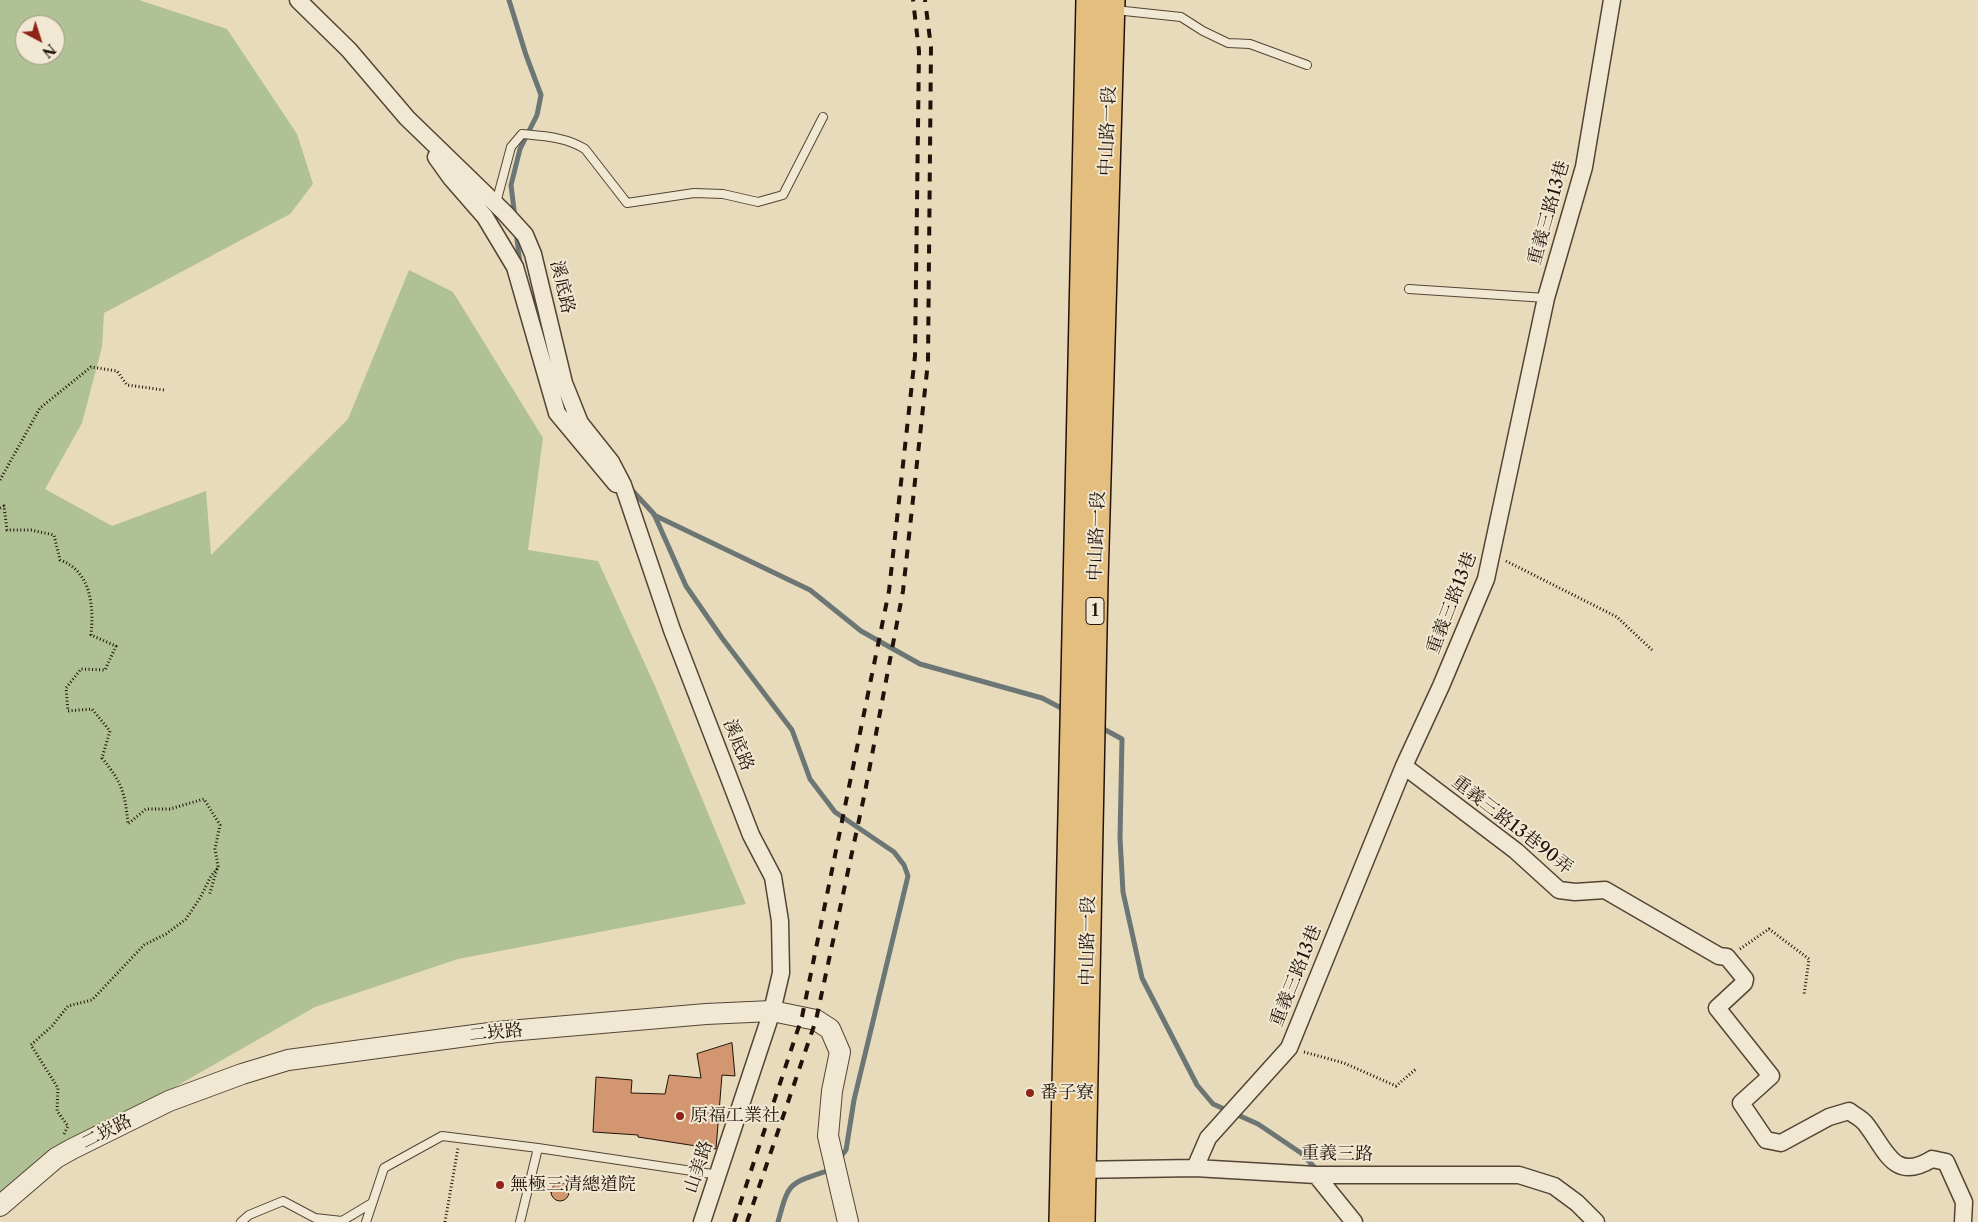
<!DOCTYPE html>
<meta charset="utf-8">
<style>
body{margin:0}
#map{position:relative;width:1978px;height:1222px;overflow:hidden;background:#e8dbbb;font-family:"Libre Caslon Text",serif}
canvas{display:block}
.north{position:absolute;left:15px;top:15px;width:50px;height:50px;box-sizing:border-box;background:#f0e8d3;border:1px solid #9e9282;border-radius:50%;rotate:140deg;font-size:14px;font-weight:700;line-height:20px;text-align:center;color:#221209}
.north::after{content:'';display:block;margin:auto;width:18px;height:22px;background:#8f2418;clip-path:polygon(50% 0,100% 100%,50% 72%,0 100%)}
</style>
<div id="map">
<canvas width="1978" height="1222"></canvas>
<div class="north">N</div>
</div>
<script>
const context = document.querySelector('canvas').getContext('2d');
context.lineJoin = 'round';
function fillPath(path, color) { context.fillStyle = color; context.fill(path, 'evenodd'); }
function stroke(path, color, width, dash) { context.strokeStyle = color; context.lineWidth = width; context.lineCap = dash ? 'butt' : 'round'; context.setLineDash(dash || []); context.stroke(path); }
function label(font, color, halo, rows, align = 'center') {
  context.font = font + ' "Libre Caslon Text","Noto Serif TC",serif'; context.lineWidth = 4; context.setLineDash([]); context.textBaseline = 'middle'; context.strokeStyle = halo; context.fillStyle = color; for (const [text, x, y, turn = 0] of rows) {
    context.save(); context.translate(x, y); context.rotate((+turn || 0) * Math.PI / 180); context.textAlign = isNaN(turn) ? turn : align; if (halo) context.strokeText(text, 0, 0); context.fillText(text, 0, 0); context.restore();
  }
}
const green = new Path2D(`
 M 0,0 L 139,0 L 227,29 L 297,134 L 313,184 L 290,214 L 104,313 L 102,347 L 82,423 L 45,489 L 112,526 L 206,491 L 211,555 L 348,419 L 409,270 L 453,292 L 543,438 L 528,550 L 598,561 L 655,686 L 746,904 L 458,959 L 315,1007 L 40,1164 L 0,1210 ZM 25,25 L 55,25 L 55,55 L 25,55 Z`);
const stream = new Path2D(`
 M 509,0 L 526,55 L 541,95 L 537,115 L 520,149 L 511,185 L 515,218
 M 516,232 L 520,263
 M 630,488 L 654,514 L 686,586 L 722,638 L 792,730 L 810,779 L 835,812 L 894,852 L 904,865 L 908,876 L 854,1100 L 846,1150 L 839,1159
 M 654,515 L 810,590 L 861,631 L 920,664 L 1042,698 L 1065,710
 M 1100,727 L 1122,739 L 1120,838 L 1123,892 L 1142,978 L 1197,1085 L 1213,1104 L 1258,1124 L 1301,1153 L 1317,1170
 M 778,1222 C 789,1182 788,1184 827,1171 L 830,1169`);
const building = new Path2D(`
 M 732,1043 L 735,1076 L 722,1075 L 716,1149 L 638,1137 L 638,1135 L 593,1132 L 596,1077 L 632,1080 L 631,1093 L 665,1094 L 669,1075 L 701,1078 L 697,1054 Z
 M551 1192a9 9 0 1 1 18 0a9 9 0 1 1-18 0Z`);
const path = new Path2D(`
 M 0,480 L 40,408 L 91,367 L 117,371 L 127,385 L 164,390
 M 0,508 L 4,506 L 7,530 L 31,530 L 54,535 L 60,560 C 91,571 94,606 91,635 L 116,646 L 105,670 L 81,669 L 66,688 L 68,711 L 92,709 L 110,731 L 102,758 C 122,783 125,792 128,824 L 146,809 L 170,809 L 204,799 L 220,825 L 215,849 L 218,866 L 209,896
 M 1506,561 L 1617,617 L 1652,650
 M 1740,949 L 1769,929 L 1809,959 L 1804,995
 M 1304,1052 L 1344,1063 L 1396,1086 L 1416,1069
 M 64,1134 L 68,1126 L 57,1111 L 58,1088 L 31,1045 L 52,1026 L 68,1006 L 92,1000 L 144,945 L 166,934 L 186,919 L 200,898 L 211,876 L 218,868
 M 445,1222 L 458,1148`);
const service = new Path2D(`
 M 1115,10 L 1181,17 L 1203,31 L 1228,43 L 1250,44 L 1307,65
 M 496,203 L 511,147 L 522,134 C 543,136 566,137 585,149 L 627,203 L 694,193 L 723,194 L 758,202 L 783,195 L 823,117
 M 1409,289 L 1546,298
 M 241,1222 L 249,1215 L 283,1201 L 315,1218 L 342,1221 L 372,1203
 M 366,1222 L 384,1168 L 442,1136 L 538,1148
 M 520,1222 L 538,1148 L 719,1175`);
const minor = new Path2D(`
 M 298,0 L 349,50 L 407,118 L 505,213 L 525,235 L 533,254 L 564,383 L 580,423 L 611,462 L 623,485 L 672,630 L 751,835 L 773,877 L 780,921 L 781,973 L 772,1011 L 702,1222
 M 436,157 L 451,178 L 485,217 L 515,267 L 557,413 L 616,484
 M 1404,766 L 1516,851 L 1559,890 L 1575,892 L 1605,890 L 1719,956 L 1727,957 L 1745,979 L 1744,983 L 1717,1008 L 1771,1076 L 1741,1103 L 1766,1140 L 1781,1143 L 1829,1117 L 1849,1111 C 1854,1115 1861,1118 1865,1123 C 1886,1149 1893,1183 1932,1159 L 1946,1162 L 1964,1202 L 1963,1222
 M 1195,1168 L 1208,1138 L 1289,1048 L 1404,766 L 1441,686 L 1486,579 L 1546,298 L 1584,167 L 1612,0
 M 1075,1170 L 1195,1168 L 1316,1175 L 1519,1175 L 1554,1186 L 1577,1203 L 1596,1222
 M 1316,1175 L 1354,1222`);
const tertiary = new Path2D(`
 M 0,1206 L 56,1158 L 72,1149 L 169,1101 L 242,1074 L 288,1060 L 497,1032 L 706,1014 L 772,1011 L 816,1020 L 830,1029 L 840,1052 L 832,1091 L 828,1136 L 848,1222`);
const primary = new Path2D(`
 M 1062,1222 L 1089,0
 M 1082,1222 L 1095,581 L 1112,0`);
const rail = new Path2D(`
 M 734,1222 L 802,1017 L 889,591 L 915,356 L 919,51 L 913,0
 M 747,1222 L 816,1020 L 865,792 L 903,591 L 928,362 L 931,47 L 925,0`);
const markers = [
 [1030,1093,5,"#8f2418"],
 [680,1116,5,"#8f2418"],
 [500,1185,5,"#8f2418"]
];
const shields = [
 [1095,611,18]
];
const shieldNames = [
 ["1",1095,611]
];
const streetNames = [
 ["中山路一段",1108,131,-88],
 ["重義三路13巷",1549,213,-74],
 ["溪底路",562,287,77],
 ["中山路一段",1097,536,-88],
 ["重義三路13巷",1452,603,-69],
 ["溪底路",738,745,69],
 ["重義三路13巷90弄",1512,825,38],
 ["中山路一段",1088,941,-89],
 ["重義三路13巷",1296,976,-68],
 ["二崁路",496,1033,-6],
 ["二崁路",107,1132,-27],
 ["重義三路",1337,1154,1],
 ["山美路",699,1167,-72]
];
const poiNames = [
 ["番子寮",1040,1093],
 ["原福工業社",690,1116],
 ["無極三清總道院",510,1185]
];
fillPath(green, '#afc195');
stroke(stream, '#6c7674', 5);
fillPath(building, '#d29771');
stroke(building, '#221209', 1);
stroke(service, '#544436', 10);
stroke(minor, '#544436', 19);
stroke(tertiary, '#544436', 22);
stroke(primary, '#221209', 28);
stroke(path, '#221209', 3, [1, 2.5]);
stroke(service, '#f0e8d3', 8);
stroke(minor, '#f0e8d3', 16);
stroke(tertiary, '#f0e8d3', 20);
stroke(primary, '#e4be7e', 25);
stroke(rail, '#221209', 4, [9, 9]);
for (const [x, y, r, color] of markers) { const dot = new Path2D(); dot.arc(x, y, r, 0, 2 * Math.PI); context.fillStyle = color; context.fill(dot); stroke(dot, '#f0e8d3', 2); }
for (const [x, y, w] of shields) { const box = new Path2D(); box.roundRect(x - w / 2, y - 13.5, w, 27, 4); context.fillStyle = '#f0e8d3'; context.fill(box); stroke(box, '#221209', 1); }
label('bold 16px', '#221209', null, shieldNames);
label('18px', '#221209', '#f0e8d3', streetNames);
label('18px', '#221209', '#f0e8d3', poiNames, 'left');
</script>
